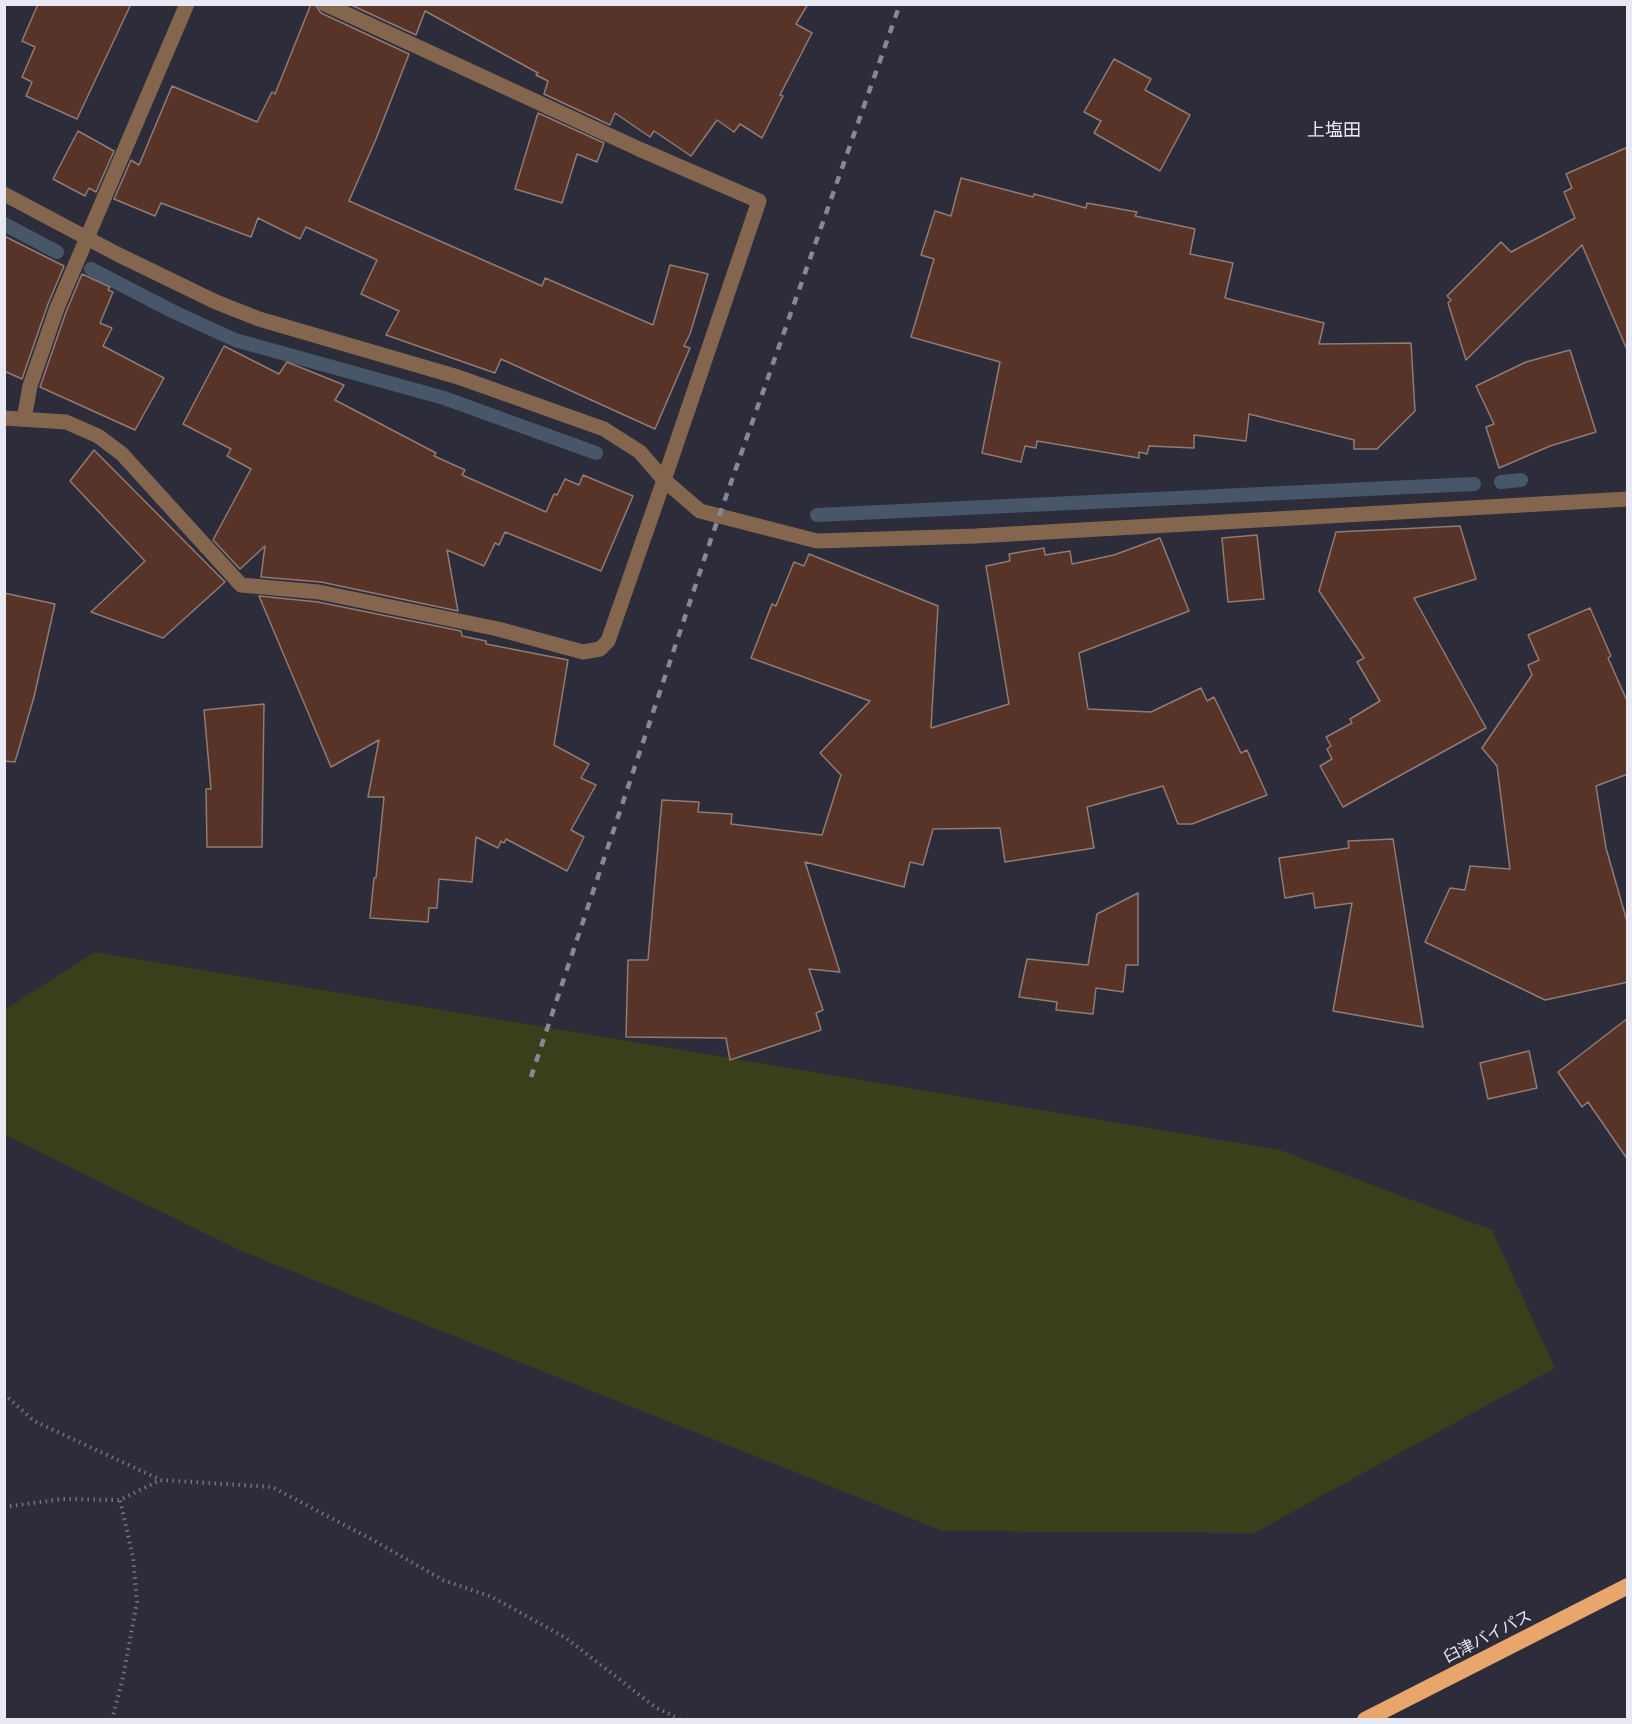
<!DOCTYPE html>
<meta charset="utf-8">
<style>
body{margin:0}
#map{position:relative;width:1632px;height:1724px;overflow:hidden;background:#2d2c3b;font-family:"IBM Plex Serif",serif}
canvas{display:block}
.frame{position:absolute;inset:0;border:6px solid #e9e9f3;pointer-events:none}
</style>
<div id="map">
<canvas width="1632" height="1724"></canvas>
<div class="frame"></div>
</div>
<script>
const context = document.querySelector('canvas').getContext('2d');
context.lineJoin = 'round';
function fillPath(path, color) { context.fillStyle = color; context.fill(path, 'evenodd'); }
function stroke(path, color, width, dash) { context.strokeStyle = color; context.lineWidth = width; context.lineCap = dash ? 'butt' : 'round'; context.setLineDash(dash || []); context.stroke(path); }
function label(font, color, halo, rows, align = 'center') {
  context.font = font + ' "IBM Plex Serif","Noto Sans JP",serif'; context.lineWidth = 4.5; context.setLineDash([]); context.textBaseline = 'middle'; context.strokeStyle = halo; context.fillStyle = color; for (const [text, x, y, turn = 0] of rows) {
    context.save(); context.translate(x, y); context.rotate((+turn || 0) * Math.PI / 180); context.textAlign = isNaN(turn) ? turn : align; if (halo) context.strokeText(text, 0, 0); context.fillText(text, 0, 0); context.restore();
  }
}
const green = new Path2D(`
 M 95,952 L 1280,1150 L 1492,1230 L 1555,1368 L 1254,1533 L 943,1531 L 241,1251 L 5,1135 L 4,1010 Z`);
const stream = new Path2D(`
 M 4,224 L 57,252
 M 91,269 L 172,311 L 235,340 L 444,398 L 596,453
 M 1501,482 L 1521,480
 M 817,515 L 1474,484`);
const building = new Path2D(`
 M 38,4 L 131,4 L 77,119 L 26,96 L 32,82 L 22,77 L 35,47 L 22,41 Z
 M 311,4 L 315,4 L 321,13 L 409,54 L 376,139 L 349,201 L 542,286 L 545,278 L 653,325 L 670,265 L 708,274 L 690,334 L 684,346 L 690,348 L 655,429 L 501,359 L 495,373 L 386,335 L 399,311 L 361,294 L 377,260 L 306,227 L 300,239 L 258,218 L 251,237 L 161,203 L 155,216 L 114,199 L 131,160 L 139,165 L 172,86 L 257,122 L 272,92 L 275,94 Z
 M 349,4 L 808,4 L 796,24 L 812,33 L 780,95 L 783,96 L 762,138 L 740,124 L 734,132 L 717,120 L 691,156 L 654,131 L 650,137 L 615,113 L 610,125 L 544,94 L 548,81 L 536,75 L 538,73 L 425,11 L 416,35 Z
 M 1114,59 L 1151,79 L 1145,90 L 1190,115 L 1160,171 L 1094,133 L 1101,121 L 1084,112 Z
 M 538,113 L 604,143 L 597,162 L 577,154 L 562,203 L 515,189 Z
 M 78,131 L 114,151 L 96,192 L 89,188 L 85,196 L 53,179 Z
 M 1628,147 L 1628,352 L 1582,245 L 1466,360 L 1448,303 L 1451,300 L 1447,296 L 1501,242 L 1511,252 L 1575,218 L 1564,192 L 1572,188 L 1566,174 Z
 M 961,178 L 1033,197 L 1034,194 L 1086,208 L 1087,203 L 1137,212 L 1135,216 L 1195,229 L 1190,254 L 1233,263 L 1225,298 L 1324,323 L 1319,344 L 1411,343 L 1415,411 L 1377,449 L 1354,449 L 1354,440 L 1249,414 L 1246,441 L 1194,435 L 1194,448 L 1149,446 L 1147,454 L 1139,452 L 1139,458 L 1037,441 L 1036,448 L 1025,446 L 1021,462 L 982,453 L 1000,362 L 911,337 L 934,259 L 921,255 L 935,211 L 951,216 Z
 M 4,236 L 64,266 L 48,304 L 22,379 L 4,371 Z
 M 82,274 L 110,287 L 108,290 L 113,292 L 100,323 L 112,328 L 103,346 L 164,378 L 135,430 L 40,387 L 66,312 Z
 M 224,346 L 279,374 L 287,362 L 344,385 L 335,400 L 436,453 L 434,456 L 465,470 L 462,475 L 546,512 L 554,494 L 557,495 L 565,479 L 579,485 L 583,475 L 633,496 L 601,571 L 505,532 L 499,545 L 495,543 L 484,566 L 447,550 L 458,611 L 321,582 L 261,577 L 265,546 L 240,569 L 213,540 L 251,469 L 227,456 L 231,449 L 183,424 Z
 M 1570,350 L 1596,432 L 1550,446 L 1499,468 L 1486,427 L 1494,424 L 1476,386 L 1526,362 Z
 M 94,450 L 225,582 L 163,638 L 91,612 L 145,561 L 70,481 Z
 M 1460,526 L 1476,579 L 1414,598 L 1486,728 L 1343,807 L 1320,766 L 1332,759 L 1327,749 L 1331,746 L 1326,737 L 1352,723 L 1350,719 L 1380,701 L 1357,662 L 1364,658 L 1319,591 L 1336,532 Z
 M 1257,535 L 1264,599 L 1228,602 L 1222,538 Z
 M 1160,538 L 1189,611 L 1079,653 L 1088,709 L 1151,712 L 1201,688 L 1207,701 L 1214,697 L 1241,753 L 1247,750 L 1267,795 L 1192,824 L 1178,824 L 1163,786 L 1087,807 L 1094,848 L 1005,862 L 1000,828 L 933,829 L 923,865 L 910,862 L 904,887 L 805,862 L 840,972 L 809,969 L 823,1010 L 816,1013 L 821,1030 L 730,1060 L 726,1038 L 626,1037 L 628,960 L 648,960 L 662,800 L 699,802 L 698,812 L 732,814 L 731,824 L 822,835 L 841,775 L 820,753 L 870,701 L 751,658 L 772,604 L 776,606 L 794,562 L 804,566 L 809,554 L 938,606 L 931,728 L 1009,704 L 986,566 L 1010,561 L 1009,554 L 1044,548 L 1045,555 L 1070,551 L 1072,564 L 1114,555 Z
 M 4,593 L 55,604 L 34,697 L 15,762 L 4,761 Z
 M 259,596 L 318,602 L 461,631 L 462,636 L 486,641 L 486,644 L 568,660 L 554,745 L 589,764 L 581,778 L 596,785 L 571,830 L 584,837 L 567,871 L 506,839 L 504,843 L 501,841 L 498,848 L 476,837 L 472,882 L 439,879 L 437,908 L 429,908 L 428,922 L 370,918 L 374,878 L 376,878 L 384,797 L 368,797 L 379,740 L 331,767 Z
 M 1590,608 L 1611,656 L 1608,658 L 1628,703 L 1628,774 L 1596,786 L 1606,848 L 1628,925 L 1628,982 L 1545,1000 L 1425,942 L 1450,888 L 1465,890 L 1470,866 L 1510,869 L 1497,766 L 1482,748 L 1532,675 L 1528,665 L 1539,660 L 1528,635 Z
 M 264,704 L 262,847 L 207,847 L 206,789 L 211,789 L 204,710 Z
 M 1393,839 L 1423,1027 L 1333,1011 L 1352,903 L 1315,908 L 1313,893 L 1285,898 L 1279,858 L 1349,848 L 1348,841 Z
 M 1138,893 L 1138,965 L 1126,965 L 1123,992 L 1096,988 L 1093,1014 L 1056,1010 L 1057,1002 L 1019,997 L 1027,959 L 1088,965 L 1097,914 Z
 M 1628,1018 L 1628,1160 L 1588,1102 L 1582,1107 L 1558,1072 Z
 M 1529,1051 L 1537,1088 L 1488,1099 L 1480,1063 Z`);
const path = new Path2D(`
 M 4,1394 L 34,1421 L 161,1480 L 272,1487 L 371,1539 L 443,1580 L 492,1597 L 566,1638 L 655,1707 L 681,1720
 M 4,1507 L 63,1499 L 120,1500 L 160,1480
 M 112,1720 L 123,1677 L 137,1602 L 133,1557 L 120,1500`);
const service = new Path2D(`
 M 4,418 L 66,422 L 98,436 L 122,454 L 241,585 L 319,592 L 498,629 L 583,652 L 600,649 L 608,641 L 664,480`);
const minor = new Path2D(`
 M 325,4 L 639,149 L 759,201 L 664,480
 M 4,194 L 117,254 L 216,302 L 259,319 L 458,377 L 604,429 L 640,452 L 664,480 L 700,511 L 817,541 L 976,536 L 1628,499
 M 24,419 L 30,386 L 57,308 L 187,4`);
const trunk = new Path2D(`
 M 1365,1720 L 1628,1586`);
const rail = new Path2D(`
 M 531,1077 L 711,539 L 900,4`);
const streetNames = [
 ["臼津バイパス",1488,1637,-27]
];
const neighbourhoodNames = [
 ["上塩田",1334,131]
];
fillPath(green, '#383f1a');
stroke(stream, '#48566a', 14);
fillPath(building, '#583328');
stroke(building, '#907b75', 1.5);
stroke(path, '#747380', 4, [1.5, 4.5]);
stroke(service, '#83664d', 15);
stroke(minor, '#83664d', 15);
stroke(trunk, '#e9a66c', 16);
stroke(rail, '#888894', 4.5, [8, 8]);
label('16px', '#e9e9f3', '#2d2c3b', streetNames);
label('18px', '#e9e9f3', '#2d2c3b', neighbourhoodNames);
</script>
